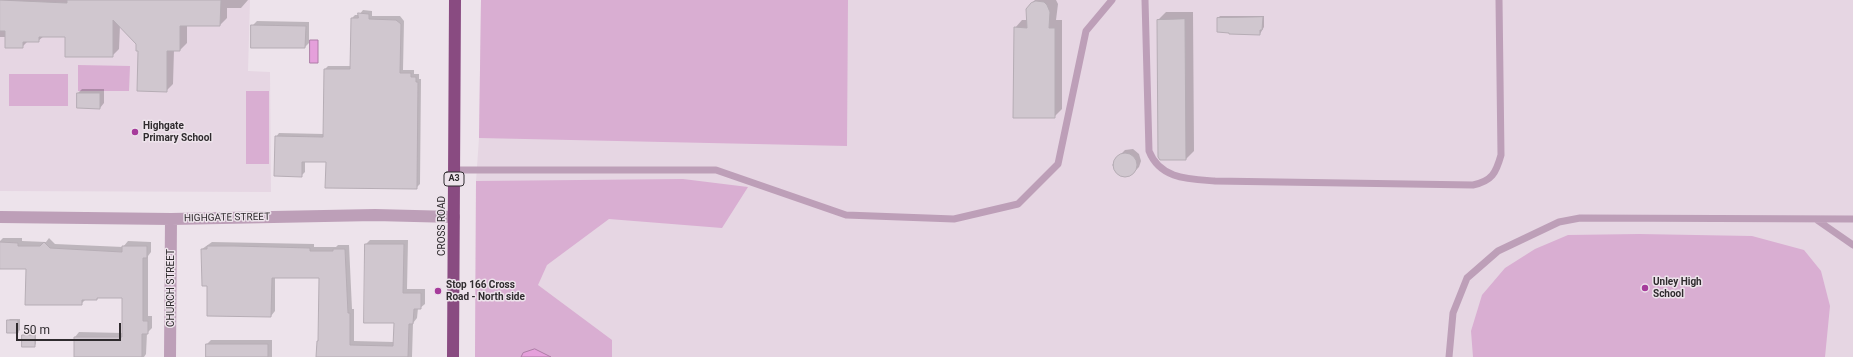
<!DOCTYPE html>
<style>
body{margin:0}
#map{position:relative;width:1853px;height:357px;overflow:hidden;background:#ede3eb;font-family:Roboto,sans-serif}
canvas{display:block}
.scale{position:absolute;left:16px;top:323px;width:105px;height:18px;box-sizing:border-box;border:2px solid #2f2b2e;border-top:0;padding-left:5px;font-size:12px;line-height:14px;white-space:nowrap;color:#2f2b2e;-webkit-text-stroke:3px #ede3eb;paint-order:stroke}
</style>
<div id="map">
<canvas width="1853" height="357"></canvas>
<div class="scale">50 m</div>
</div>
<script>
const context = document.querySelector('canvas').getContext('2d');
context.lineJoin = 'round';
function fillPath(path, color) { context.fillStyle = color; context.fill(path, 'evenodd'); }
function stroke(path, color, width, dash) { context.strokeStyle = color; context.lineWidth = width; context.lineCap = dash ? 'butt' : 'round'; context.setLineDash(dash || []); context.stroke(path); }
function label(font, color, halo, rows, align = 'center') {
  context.font = font + ' Roboto,sans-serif'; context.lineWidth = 3; context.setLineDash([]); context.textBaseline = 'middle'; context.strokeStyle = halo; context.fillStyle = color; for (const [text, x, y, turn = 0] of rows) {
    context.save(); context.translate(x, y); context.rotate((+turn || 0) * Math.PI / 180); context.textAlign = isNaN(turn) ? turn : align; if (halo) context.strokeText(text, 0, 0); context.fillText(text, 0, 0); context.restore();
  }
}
const built = new Path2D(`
 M 0,0 L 250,0 L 248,71 L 270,72 L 271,192 L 0,191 Z
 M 481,0 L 1853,0 L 1853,357 L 475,357 L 476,181 L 479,138 Z`);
const green = new Path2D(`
 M 481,0 L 848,0 L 847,146 L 479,138 Z
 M 78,65 L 130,66 L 129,91 L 78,91 Z
 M 9,74 L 68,74 L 68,106 L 9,106 Z
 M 246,91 L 269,91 L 269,164 L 246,164 Z
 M 683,179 L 748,187 L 722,228 L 609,219 L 547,265 L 538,285 L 612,340 L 612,357 L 475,357 L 476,181 Z
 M 1639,234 L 1752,236 L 1804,250 L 1821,271 L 1830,306 L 1825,357 L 1473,357 L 1471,331 L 1482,295 L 1505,268 L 1535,249 L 1568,235 Z`);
const water = new Path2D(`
 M 310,40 L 318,40 L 318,63 L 310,63 Z
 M 535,349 L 551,357 L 521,357 L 523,353 Z`);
const shadow = new Path2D(`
 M 0,0 L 248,0 L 241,8 L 227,8 L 227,18 L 220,25 L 187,25 L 187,43 L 180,50 L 174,50 L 173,84 L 166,91 L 139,50 L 137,44 L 120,25 L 119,49 L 112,56 L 66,36 L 44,36 L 38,41 L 28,41 L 22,47 L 6,37 L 0,37 Z
 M 1035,0 L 1056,0 L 1058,4 L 1056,20 L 1062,20 L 1062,109 L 1054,117 L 1015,28 L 1022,20 L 1027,20 L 1032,3 Z
 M 363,10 L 372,11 L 372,16 L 400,16 L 404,21 L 403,70 L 414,70 L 414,74 L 419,74 L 419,79 L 421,79 L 420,184 L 416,188 L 327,161 L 305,161 L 305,172 L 301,176 L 276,137 L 279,133 L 324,134 L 325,69 L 328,66 L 351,66 L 352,18 L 355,15 L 359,15 Z
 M 1166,12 L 1193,12 L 1194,151 L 1186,159 L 1158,20 Z
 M 1220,16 L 1264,16 L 1264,27 L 1260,34 L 1218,18 Z
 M 257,21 L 309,22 L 309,43 L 305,47 L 252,26 Z
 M 82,89 L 104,89 L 104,103 L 100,108 L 78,107 L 78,93 Z
 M 1133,149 L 1139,154 L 1141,161 L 1139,167 L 1134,172 L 1124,176 L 1118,174 L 1114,168 L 1115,160 L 1125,150 Z
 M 3,238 L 22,238 L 22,241 L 46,242 L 49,238 L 55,244 L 123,247 L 128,241 L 151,242 L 151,252 L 148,256 L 148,316 L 152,316 L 152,328 L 147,333 L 146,354 L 144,357 L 75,357 L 75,337 L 79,332 L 123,333 L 123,297 L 99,297 L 97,299 L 86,299 L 81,304 L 27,268 L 0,268 L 0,241 Z
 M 370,240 L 408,240 L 407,289 L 425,289 L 425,304 L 420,308 L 418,308 L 417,318 L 413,323 L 412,357 L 317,357 L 319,340 L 320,277 L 275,277 L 275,311 L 271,316 L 208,285 L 202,249 L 212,242 L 314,244 L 314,247 L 336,247 L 338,245 L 349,245 L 352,309 L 354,309 L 354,341 L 394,342 L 395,322 L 366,244 Z
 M 10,319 L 20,319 L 20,330 L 18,332 L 8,321 Z
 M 25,333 L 36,333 L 36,344 L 34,346 L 23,346 L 23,335 Z
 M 211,340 L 272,340 L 272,357 L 207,357 L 207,344 Z`);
const building = new Path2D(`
 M 0,0 L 67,3 L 67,0 L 221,0 L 220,26 L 180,26 L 180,51 L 167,51 L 167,92 L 137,91 L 138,51 L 136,51 L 136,44 L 113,20 L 113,57 L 65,57 L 65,37 L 39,37 L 39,42 L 23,42 L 23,48 L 5,48 L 5,31 L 0,31 Z
 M 1036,1 L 1044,2 L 1047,5 L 1050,12 L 1049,28 L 1055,28 L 1055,118 L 1013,118 L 1014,27 L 1027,28 L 1026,9 L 1031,3 Z
 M 358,13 L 369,14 L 369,19 L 396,20 L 401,24 L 400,73 L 411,73 L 411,77 L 416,77 L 416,82 L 418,82 L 417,189 L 325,188 L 326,162 L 302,162 L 302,177 L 274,176 L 275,136 L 323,137 L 324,69 L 350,69 L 351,18 L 358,18 Z
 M 1263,17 L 1262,30 L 1260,30 L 1260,35 L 1229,34 L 1229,33 L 1217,32 L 1217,18 Z
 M 1185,19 L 1186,160 L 1160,160 L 1158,157 L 1157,20 Z
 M 251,25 L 306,26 L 305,48 L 251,48 Z
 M 77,93 L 100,93 L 100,109 L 77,108 Z
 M1113 165a12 12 0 1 1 24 0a12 12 0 1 1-24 0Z
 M 0,242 L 18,243 L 18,246 L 40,246 L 44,242 L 50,248 L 122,252 L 122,246 L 147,246 L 147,258 L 143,258 L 143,321 L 148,321 L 148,334 L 142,334 L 142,357 L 74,357 L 74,337 L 122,337 L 122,298 L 97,298 L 97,300 L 82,300 L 82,305 L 25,305 L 26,269 L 0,269 Z
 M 365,244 L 404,244 L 403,293 L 421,293 L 421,309 L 414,309 L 413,324 L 409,324 L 408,357 L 316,357 L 317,341 L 318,341 L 319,278 L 272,278 L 271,317 L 207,316 L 207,286 L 202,286 L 201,249 L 207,249 L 207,246 L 234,246 L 310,248 L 310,251 L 333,251 L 333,249 L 345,249 L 348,313 L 350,313 L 350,345 L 393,346 L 394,323 L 364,323 Z
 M 7,320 L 18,320 L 18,333 L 7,333 Z
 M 22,335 L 35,335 L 35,347 L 22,347 Z
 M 206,344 L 268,344 L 268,357 L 206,357 Z`);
const lane = new Path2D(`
 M 1145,0 L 1149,151 C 1160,179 1188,179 1215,181 L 1473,185 C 1492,181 1496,173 1501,155 L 1499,0
 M 454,170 L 716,170 L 846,215 L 954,219 L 1018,204 L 1058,164 L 1086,31 L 1112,0
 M 1817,220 L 1853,245
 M 1449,357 L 1453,313 L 1467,278 L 1498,251 L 1559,222 L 1580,218 L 1853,219`);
const street = new Path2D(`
 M 0,217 L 171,219 L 375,215 L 454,217
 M 170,357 L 171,219`);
const highway = new Path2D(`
 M 453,357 L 455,0`);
const markers = [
 [135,132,4,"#a63b9b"],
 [1645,288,4,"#a63b9b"],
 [438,291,4,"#a63b9b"]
];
const shields = [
 [454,179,20]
];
const shieldNames = [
 ["A3",454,179]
];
const poiNames = [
 ["Highgate",143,126],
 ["Primary School",143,138],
 ["Unley High",1653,282],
 ["School",1653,294],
 ["Stop 166 Cross",446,285],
 ["Road - North side",446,297]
];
const streetNames = [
 ["HIGHGATE STREET",227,218,-1],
 ["CROSS ROAD",442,226,-90],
 ["CHURCH STREET",171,288,-90]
];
fillPath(built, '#e6d6e3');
fillPath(green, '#d9aed2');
fillPath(water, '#e5a0db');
stroke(water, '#ae7da7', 1);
fillPath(shadow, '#0003');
fillPath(building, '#d0c7cf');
stroke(building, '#b6adb5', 1);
stroke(lane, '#bd9fb8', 7);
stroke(street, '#bd9fb8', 12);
stroke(highway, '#894b81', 12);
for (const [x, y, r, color] of markers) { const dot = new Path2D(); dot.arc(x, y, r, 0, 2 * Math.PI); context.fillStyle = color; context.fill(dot); stroke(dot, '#ede3eb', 1.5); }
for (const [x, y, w] of shields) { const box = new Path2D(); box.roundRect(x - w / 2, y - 7, w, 14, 3); context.fillStyle = '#ede3eb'; context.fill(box); stroke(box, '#2f2b2e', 1); }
label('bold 9px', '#2f2b2e', null, shieldNames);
label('bold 10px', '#2f2b2e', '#ede3eb', poiNames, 'left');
label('10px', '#2f2b2e', '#ede3eb', streetNames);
</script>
